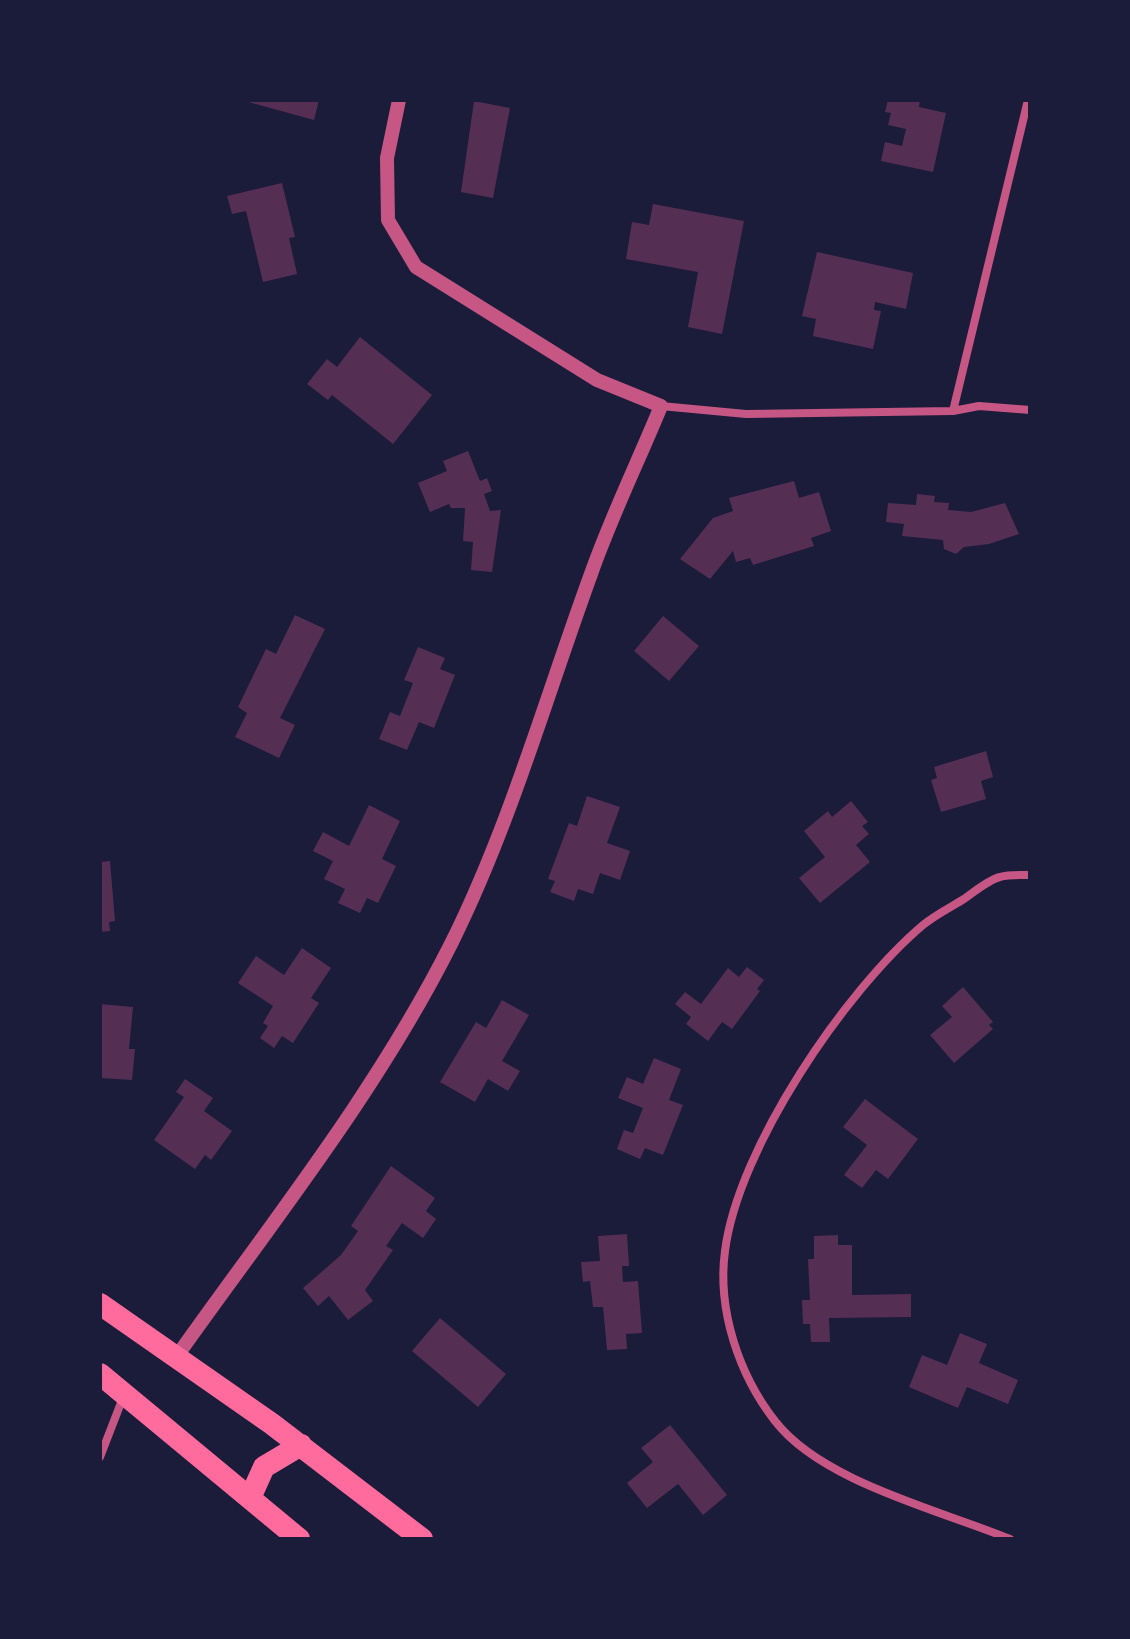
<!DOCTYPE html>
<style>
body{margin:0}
#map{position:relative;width:1130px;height:1639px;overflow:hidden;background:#1b1b3a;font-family:"Alegreya Sans",sans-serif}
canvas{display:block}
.frame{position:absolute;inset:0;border:102px solid #1b1b3a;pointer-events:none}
</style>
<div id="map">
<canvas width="1130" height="1639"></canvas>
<div class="frame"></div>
</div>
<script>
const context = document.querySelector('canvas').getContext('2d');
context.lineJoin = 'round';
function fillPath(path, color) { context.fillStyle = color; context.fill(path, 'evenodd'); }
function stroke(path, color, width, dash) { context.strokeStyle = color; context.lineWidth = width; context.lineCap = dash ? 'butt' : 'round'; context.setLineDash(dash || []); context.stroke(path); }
const building = new Path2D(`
 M 241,100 L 319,100 L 314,120 Z
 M 888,100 L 920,100 L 919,107 L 946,113 L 933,172 L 881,161 L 885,142 L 902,146 L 906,129 L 888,125 L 891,113 L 885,112 Z
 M 474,101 L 510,108 L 493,198 L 461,192 Z
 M 282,183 L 295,237 L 289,238 L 297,274 L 263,282 L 246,211 L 232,214 L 227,196 Z
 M 653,204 L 744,221 L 722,334 L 688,327 L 698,272 L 626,259 L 632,222 L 649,225 Z
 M 817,252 L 913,273 L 906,309 L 875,302 L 874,310 L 881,311 L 873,349 L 813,336 L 816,319 L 802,316 Z
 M 360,337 L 432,395 L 393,444 L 332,395 L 328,400 L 307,384 L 327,359 L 337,367 Z
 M 468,451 L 480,481 L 487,478 L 492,491 L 484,494 L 490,511 L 501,510 L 492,572 L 471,570 L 473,542 L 463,541 L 465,508 L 451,508 L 449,504 L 430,512 L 418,483 L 447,471 L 443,461 Z
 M 794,481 L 799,498 L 819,492 L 831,531 L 811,538 L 814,546 L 753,565 L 750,558 L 736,562 L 733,551 L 710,579 L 680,559 L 713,518 L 733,511 L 729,498 Z
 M 917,494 L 935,496 L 934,502 L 949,503 L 948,510 L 971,512 L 1005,503 L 1019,534 L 989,544 L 964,547 L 956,554 L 944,549 L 943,540 L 902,536 L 904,524 L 886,522 L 888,503 L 916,505 Z
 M 295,615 L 325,629 L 280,718 L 295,725 L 279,758 L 235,737 L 247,713 L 238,707 L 266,649 L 276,654 Z
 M 663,616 L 699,646 L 669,681 L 634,651 Z
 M 418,647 L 445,658 L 440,669 L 455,675 L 434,728 L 419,722 L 407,750 L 379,739 L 390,712 L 400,716 L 413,683 L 404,680 Z
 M 986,751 L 993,777 L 981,781 L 986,799 L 941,812 L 931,780 L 937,778 L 934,767 Z
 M 587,796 L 620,807 L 607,843 L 630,851 L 620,880 L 600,873 L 593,894 L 578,889 L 574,901 L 550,892 L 555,881 L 548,879 L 569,823 L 577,826 Z
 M 851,801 L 868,822 L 862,826 L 869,834 L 856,845 L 870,862 L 820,903 L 799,878 L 825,857 L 804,831 L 828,811 L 832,817 Z
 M 369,805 L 400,821 L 382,859 L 396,866 L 378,903 L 367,898 L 360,913 L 338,903 L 345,889 L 324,879 L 333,861 L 313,851 L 323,832 L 349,846 Z
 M 110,861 L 115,921 L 109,922 L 110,931 L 100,932 L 100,862 Z
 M 302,948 L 331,968 L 311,998 L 319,1003 L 293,1043 L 282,1036 L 274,1048 L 260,1038 L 268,1026 L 263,1023 L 273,1006 L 238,983 L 256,956 L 284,975 Z
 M 747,967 L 764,980 L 757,989 L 760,991 L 732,1029 L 722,1022 L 708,1041 L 686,1024 L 691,1017 L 675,1004 L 685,992 L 701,1004 L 728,968 L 739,977 Z
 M 963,987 L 993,1022 L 989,1025 L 993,1029 L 954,1063 L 930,1035 L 952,1017 L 942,1006 Z
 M 502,1000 L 529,1015 L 502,1061 L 520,1071 L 508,1091 L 488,1079 L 475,1102 L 440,1082 L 476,1022 L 486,1028 Z
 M 100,1004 L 133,1007 L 129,1049 L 135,1049 L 132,1080 L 100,1078 Z
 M 654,1058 L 681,1069 L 669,1100 L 683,1105 L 663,1155 L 645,1148 L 640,1159 L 617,1149 L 624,1130 L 633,1133 L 643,1108 L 618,1098 L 627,1077 L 643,1084 Z
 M 185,1079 L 213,1098 L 204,1111 L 232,1131 L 211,1160 L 205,1155 L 195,1169 L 154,1140 L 184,1097 L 176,1092 Z
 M 865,1099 L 918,1139 L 888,1179 L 876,1170 L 862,1188 L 844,1175 L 867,1145 L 843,1127 Z
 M 391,1166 L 435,1198 L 426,1211 L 436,1219 L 423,1238 L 402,1223 L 386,1246 L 393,1250 L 365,1290 L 373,1301 L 348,1320 L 329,1296 L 318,1306 L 303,1288 L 341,1255 L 358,1231 L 351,1226 Z
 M 627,1234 L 629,1266 L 622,1266 L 623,1282 L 638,1281 L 642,1333 L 626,1334 L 627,1349 L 607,1350 L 603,1307 L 593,1307 L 590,1281 L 583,1282 L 581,1262 L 600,1261 L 598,1236 Z
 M 838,1235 L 838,1245 L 852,1245 L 852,1295 L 911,1294 L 911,1317 L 829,1318 L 830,1342 L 811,1342 L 810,1324 L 803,1324 L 802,1300 L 810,1300 L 808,1259 L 814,1259 L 814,1236 Z
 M 440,1318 L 506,1374 L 478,1407 L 412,1351 Z
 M 960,1333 L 987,1344 L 979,1363 L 1018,1380 L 1008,1404 L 967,1387 L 958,1408 L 909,1387 L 922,1355 L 947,1365 Z
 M 670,1425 L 727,1495 L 703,1515 L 678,1484 L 647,1508 L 627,1483 L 653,1462 L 641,1448 Z`);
const minor = new Path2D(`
 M 661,406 L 746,414 L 953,411 L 979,406 L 1030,410
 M 953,411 L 1028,100
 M 100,1457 L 124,1395
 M 1010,1539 C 940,1510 822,1482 775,1421 C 739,1375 717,1310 725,1251 C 738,1148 845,991 923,925 C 935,915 951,907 964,899 C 974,892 988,880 1000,877 C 1009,874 1020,875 1030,875`);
const tertiary = new Path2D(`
 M 177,1356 C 272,1222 378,1090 452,942 C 510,825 546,697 591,574 C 611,517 638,462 661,406 L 597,380 L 416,267 L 388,220 L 387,158 L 399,100`);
const trunk = new Path2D(`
 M 100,1304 L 272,1424 L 422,1539
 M 100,1374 L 299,1539
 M 250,1498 L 264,1467 L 301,1445`);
fillPath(building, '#542f53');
stroke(minor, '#c65784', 8);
stroke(tertiary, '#c65784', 14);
stroke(trunk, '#ff6b9d', 22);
</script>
